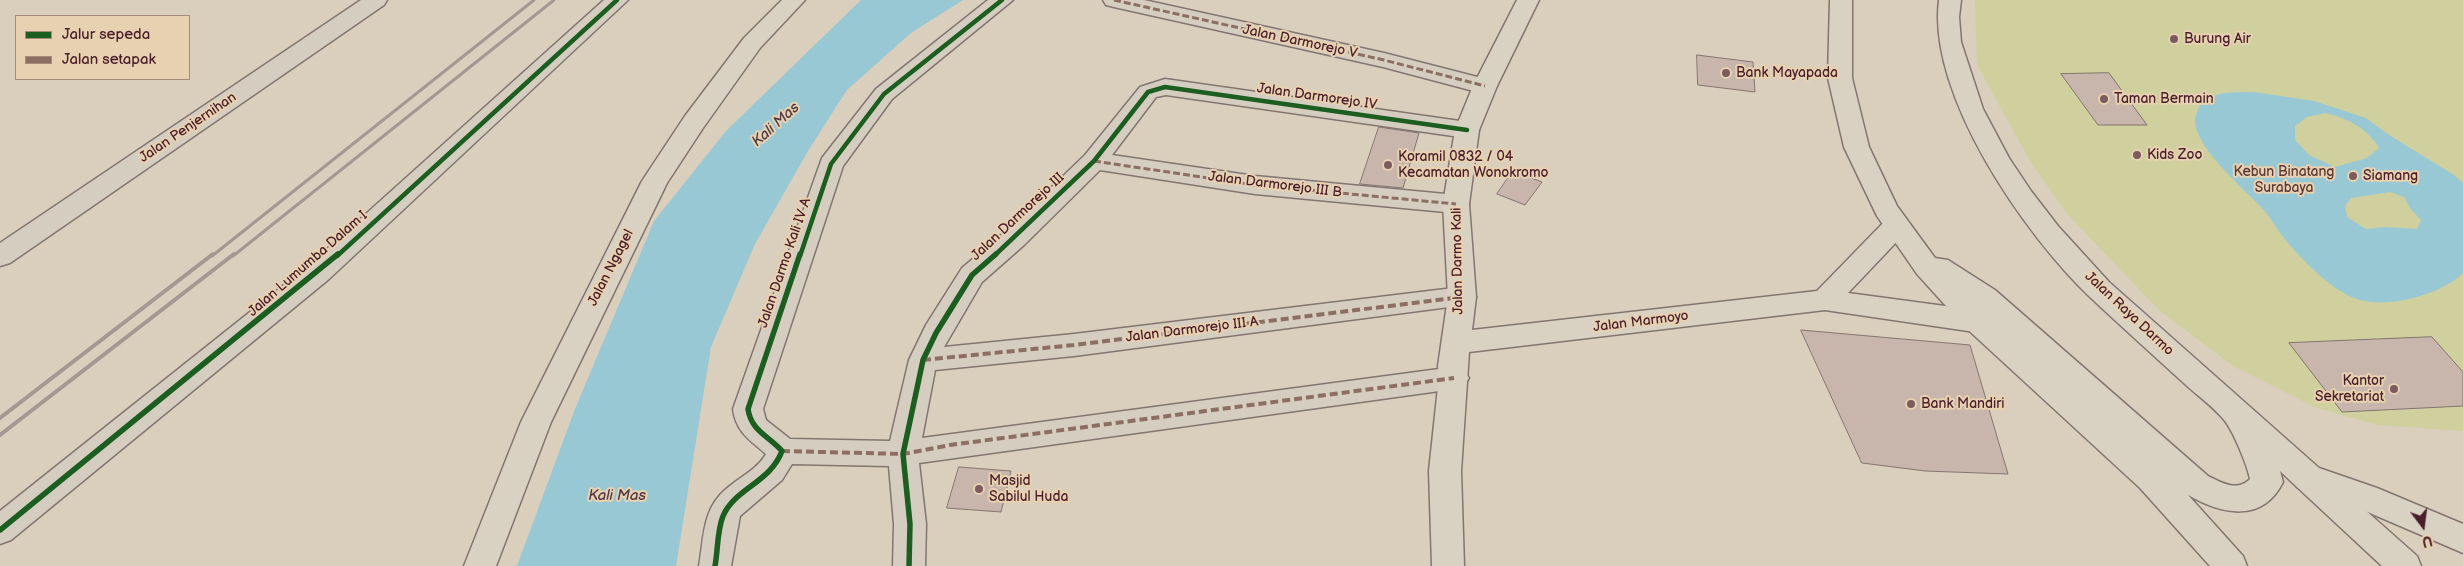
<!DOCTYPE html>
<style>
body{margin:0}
#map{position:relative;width:2463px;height:566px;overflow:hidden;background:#dacebd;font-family:"Balsamiq Sans",sans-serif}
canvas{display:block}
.legend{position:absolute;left:15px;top:15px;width:175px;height:65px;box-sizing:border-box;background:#e7d1b0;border:1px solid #a88a7b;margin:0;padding:6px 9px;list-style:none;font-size:15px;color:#4a1f2b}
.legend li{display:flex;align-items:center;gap:10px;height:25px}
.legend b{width:25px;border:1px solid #a88a7b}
.north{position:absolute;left:2398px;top:501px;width:50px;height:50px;-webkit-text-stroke:4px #e7d1b0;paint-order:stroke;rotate:165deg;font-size:14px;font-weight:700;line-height:20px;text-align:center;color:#4a1f2b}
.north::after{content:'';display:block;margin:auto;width:18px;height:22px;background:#4a1f2b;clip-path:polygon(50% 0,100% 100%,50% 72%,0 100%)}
</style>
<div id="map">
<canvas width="2463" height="566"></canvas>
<ul class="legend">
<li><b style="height:6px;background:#1b5e20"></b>Jalur sepeda</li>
<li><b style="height:6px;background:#8d6e63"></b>Jalan setapak</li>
</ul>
<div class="north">U</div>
</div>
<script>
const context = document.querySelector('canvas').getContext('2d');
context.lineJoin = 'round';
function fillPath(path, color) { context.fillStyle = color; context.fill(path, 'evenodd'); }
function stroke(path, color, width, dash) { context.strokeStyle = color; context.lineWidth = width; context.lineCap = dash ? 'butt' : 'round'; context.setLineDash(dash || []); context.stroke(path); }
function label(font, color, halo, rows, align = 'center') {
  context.font = font + ' "Balsamiq Sans",sans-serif'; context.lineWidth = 4; context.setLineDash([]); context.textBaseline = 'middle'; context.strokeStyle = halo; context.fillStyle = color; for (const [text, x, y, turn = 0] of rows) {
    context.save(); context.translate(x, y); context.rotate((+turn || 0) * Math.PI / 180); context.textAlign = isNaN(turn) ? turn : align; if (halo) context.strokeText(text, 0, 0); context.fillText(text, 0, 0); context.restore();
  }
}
const green = new Path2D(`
 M 1975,0 L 2463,0 L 2463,431 L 2377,425 L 2314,407 L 2233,366 L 2160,311 L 2068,215 L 2030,161 L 1977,65 Z`);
const water = new Path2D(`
 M 861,0 L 963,0 L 911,33 L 847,90 L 808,151 L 755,244 L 711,347 L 676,566 L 517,566 L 575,409 L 654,221 L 726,131 Z
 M 2253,92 L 2314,101 L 2366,118 L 2389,135 L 2454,175 L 2463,183 L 2463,273 C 2441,295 2389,308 2360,300 C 2332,293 2294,252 2277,229 C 2273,223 2269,216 2264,210 C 2247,191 2187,142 2196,115 C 2203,89 2232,93 2253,92 ZM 2325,113 C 2347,118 2367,128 2379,148 L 2367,158 L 2335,167 L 2309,155 L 2295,140 L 2295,126 L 2307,117 ZM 2390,192 L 2404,197 L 2410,208 L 2421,220 L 2417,229 L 2385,227 L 2366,229 L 2347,217 L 2345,206 L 2351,198 Z`);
const building = new Path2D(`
 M 1697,55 L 1753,62 L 1755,92 L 1698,85 Z
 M 2109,73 L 2147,125 L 2098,125 L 2061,74 Z
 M 1379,127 L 1419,133 L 1403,188 L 1360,184 Z
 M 1513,171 L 1542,182 L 1525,205 L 1497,194 Z
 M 1801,330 L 1970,345 L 2008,474 L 1925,471 L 1862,463 Z
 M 2432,337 L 2463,372 L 2463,406 L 2342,412 L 2289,343 Z
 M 959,467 L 1011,471 L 1001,512 L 947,508 Z`);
const minor = new Path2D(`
 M 361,0 L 387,0 L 384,5 L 10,263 L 0,266 L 0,243 Z
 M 604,0 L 628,0 L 329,279 L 11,540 L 0,544 L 0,511 L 309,265 Z
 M 988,0 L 1013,0 L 892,99 L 843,166 L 763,409 L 766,420 L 790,439 L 890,441 L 909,360 L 926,325 L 962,268 L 1006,231 L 1085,155 L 1140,87 L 1165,79 L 1467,122 L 1476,124 L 1479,130 L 1476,136 L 1467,138 L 1166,95 L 1156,97 L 1112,155 L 1255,176 L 1456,195 L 1465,198 L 1469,204 L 1465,210 L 1456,213 L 1255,194 L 1100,170 L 1024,245 L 982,282 L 944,347 L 1074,334 L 1462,287 L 1472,290 L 1476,297 L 1472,304 L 1074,356 L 935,370 L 922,438 L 1454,367 L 1464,370 L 1469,378 L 1464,386 L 1454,389 L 919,463 L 926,524 L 925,566 L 893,566 L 894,524 L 889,466 L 792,464 L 782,480 L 740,516 L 731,566 L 699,566 C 704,539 702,510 725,490 C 738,478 757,470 766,454 C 750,440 736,432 733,409 L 822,158 L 876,89 Z
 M 1103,0 L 1144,0 L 1384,53 L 1493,81 L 1497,86 L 1493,91 L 1485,94 L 1383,67 L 1114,7 L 1106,5 Z`);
const major = new Path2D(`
 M 1517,0 L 1539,0 L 1497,86 L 1479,130 L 1469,204 L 1476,297 L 1472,330 L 1817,291 L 1886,220 L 1895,218 L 1904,220 L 1908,227 L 1904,234 L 1848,293 L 1975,310 L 1985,314 L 1989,321 L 1985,328 L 1975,332 L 1825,310 L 1469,352 L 1461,471 L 1464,566 L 1432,566 L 1429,471 L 1439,378 L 1438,366 L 1448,297 L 1443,204 L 1455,130 L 1473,86 Z
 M 2308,465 L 2319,469 L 2417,556 L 2421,566 L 2382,566 L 2297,487 L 2292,478 L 2297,469 Z`);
const highway = new Path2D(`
 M 782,0 L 805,0 L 760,48 L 703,128 L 667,183 L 551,422 L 496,566 L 464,566 L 521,422 L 642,181 L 685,116 L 744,38 Z
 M 1830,0 L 1852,0 L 1852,78 L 1869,147 L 1897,206 L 1935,258 L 1948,260 L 1995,290 L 2208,476 C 2222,483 2237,492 2250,479 C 2247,464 2233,431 2225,421 C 2215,408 2198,396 2186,385 C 2154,356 2122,327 2091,298 C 2025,235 1927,95 1939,0 L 1961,0 L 1959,17 L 1961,42 L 1983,109 L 2009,158 L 2031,191 L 2058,226 L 2109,282 L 2319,468 L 2377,488 L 2463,524 L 2463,553 L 2356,507 L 2297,487 L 2280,471 L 2283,482 C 2262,524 2221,514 2188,495 L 2243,556 L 2247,566 L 2210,566 L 2140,488 L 1965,327 L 1917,274 L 1877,216 L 1844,147 L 1828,78 Z`);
const railFar1 = new Path2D(`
 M 212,256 L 534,0
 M 233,256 L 554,0`);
const rail = new Path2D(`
 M 0,418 L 213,254
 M 0,435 L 234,254`);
const quietFar1 = new Path2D(`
 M 1114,0 L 1384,60 L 1485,86
 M 1094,161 L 1255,185 L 1456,204`);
const quiet = new Path2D(`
 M 923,360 L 1074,345 L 1462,297
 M 782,451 L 903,454 L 950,445 L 1454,378`);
const cyclewayFar1 = new Path2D(`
 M 337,256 L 617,0
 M 800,256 L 831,164 L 884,94 L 1002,0
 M 994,256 L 1094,161 L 1148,92 L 1165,87 L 1467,130`);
const cycleway = new Path2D(`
 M 0,530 L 338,254
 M 715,566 C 718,550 717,531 723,516 C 735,488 770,483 782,451 C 769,436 751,431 748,409 L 800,254
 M 909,566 L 910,524 L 903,454 L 923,360 L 936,333 L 972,275 L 996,254`);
const markers = [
 [2174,39,5,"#7c5c5e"],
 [1726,73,5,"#7c5c5e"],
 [2104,99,5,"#7c5c5e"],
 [2137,155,5,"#7c5c5e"],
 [1388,165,5,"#7c5c5e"],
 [2353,176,5,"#7c5c5e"],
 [2394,389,5,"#7c5c5e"],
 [1911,404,5,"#7c5c5e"],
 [979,489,5,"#7c5c5e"]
];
const poiNames = [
 ["Burung Air",2184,39],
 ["Bank Mayapada",1736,73],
 ["Taman Bermain",2114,99],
 ["Kids Zoo",2147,155],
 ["Koramil 0832 / 04",1398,157],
 ["Kecamatan Wonokromo",1398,173],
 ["Siamang",2363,176],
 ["Kantor",2384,381,"right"],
 ["Sekretariat",2384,397,"right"],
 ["Bank Mandiri",1921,404],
 ["Masjid",989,481],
 ["Sabilul Huda",989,497]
];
const streetNames = [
 ["Jalan Darmorejo V",1300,42,12],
 ["Jalan Darmorejo IV",1317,97,8],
 ["Jalan Penjernihan",188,128,-34],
 ["Jalan Darmorejo III B",1275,185,7],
 ["Jalan Darmorejo III",1018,217,-43],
 ["Jalan Darmo Kali",1458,261,-91],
 ["Jalan Darmo Kali IV A",785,263,-71],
 ["Jalan Lumumba Dalam I",308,264,-41],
 ["Jalan Ngagel",611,268,-63],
 ["Jalan Raya Darmo",2129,314,43],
 ["Jalan Marmoyo",1641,322,-7],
 ["Jalan Darmorejo III A",1192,330,-7]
];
const parkNames = [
 ["Kebun Binatang",2284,172],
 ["Surabaya",2284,188]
];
const waterNames = [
 ["Kali Mas",776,125,-42],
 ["Kali Mas",617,496]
];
fillPath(green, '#cfd09e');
fillPath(water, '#98c8d3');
fillPath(building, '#c8b6ad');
stroke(building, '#837570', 1);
stroke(minor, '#837570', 3);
stroke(major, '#837570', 3);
stroke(highway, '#837570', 3);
fillPath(minor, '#d6cdc1');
fillPath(major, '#d9d1c2');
fillPath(highway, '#d9d1c2');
stroke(railFar1, '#a39892', 3);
stroke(rail, '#a39892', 4);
stroke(quietFar1, '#8d6e63', 3, [7, 3]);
stroke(quiet, '#8d6e63', 4, [8, 4]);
stroke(cyclewayFar1, '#1b5e20', 4.5);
stroke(cycleway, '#1b5e20', 5.5);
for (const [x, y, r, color] of markers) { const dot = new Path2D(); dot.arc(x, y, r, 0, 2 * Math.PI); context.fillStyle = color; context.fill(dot); stroke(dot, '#e7d1b0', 2); }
label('14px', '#4a1f2b', '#e7d1b0', poiNames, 'left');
label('14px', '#4a1f2b', '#e7d1b0', streetNames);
label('14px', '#5d3a38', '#e7d1b0', parkNames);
label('italic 15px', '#523846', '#e7d1b0', waterNames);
</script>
